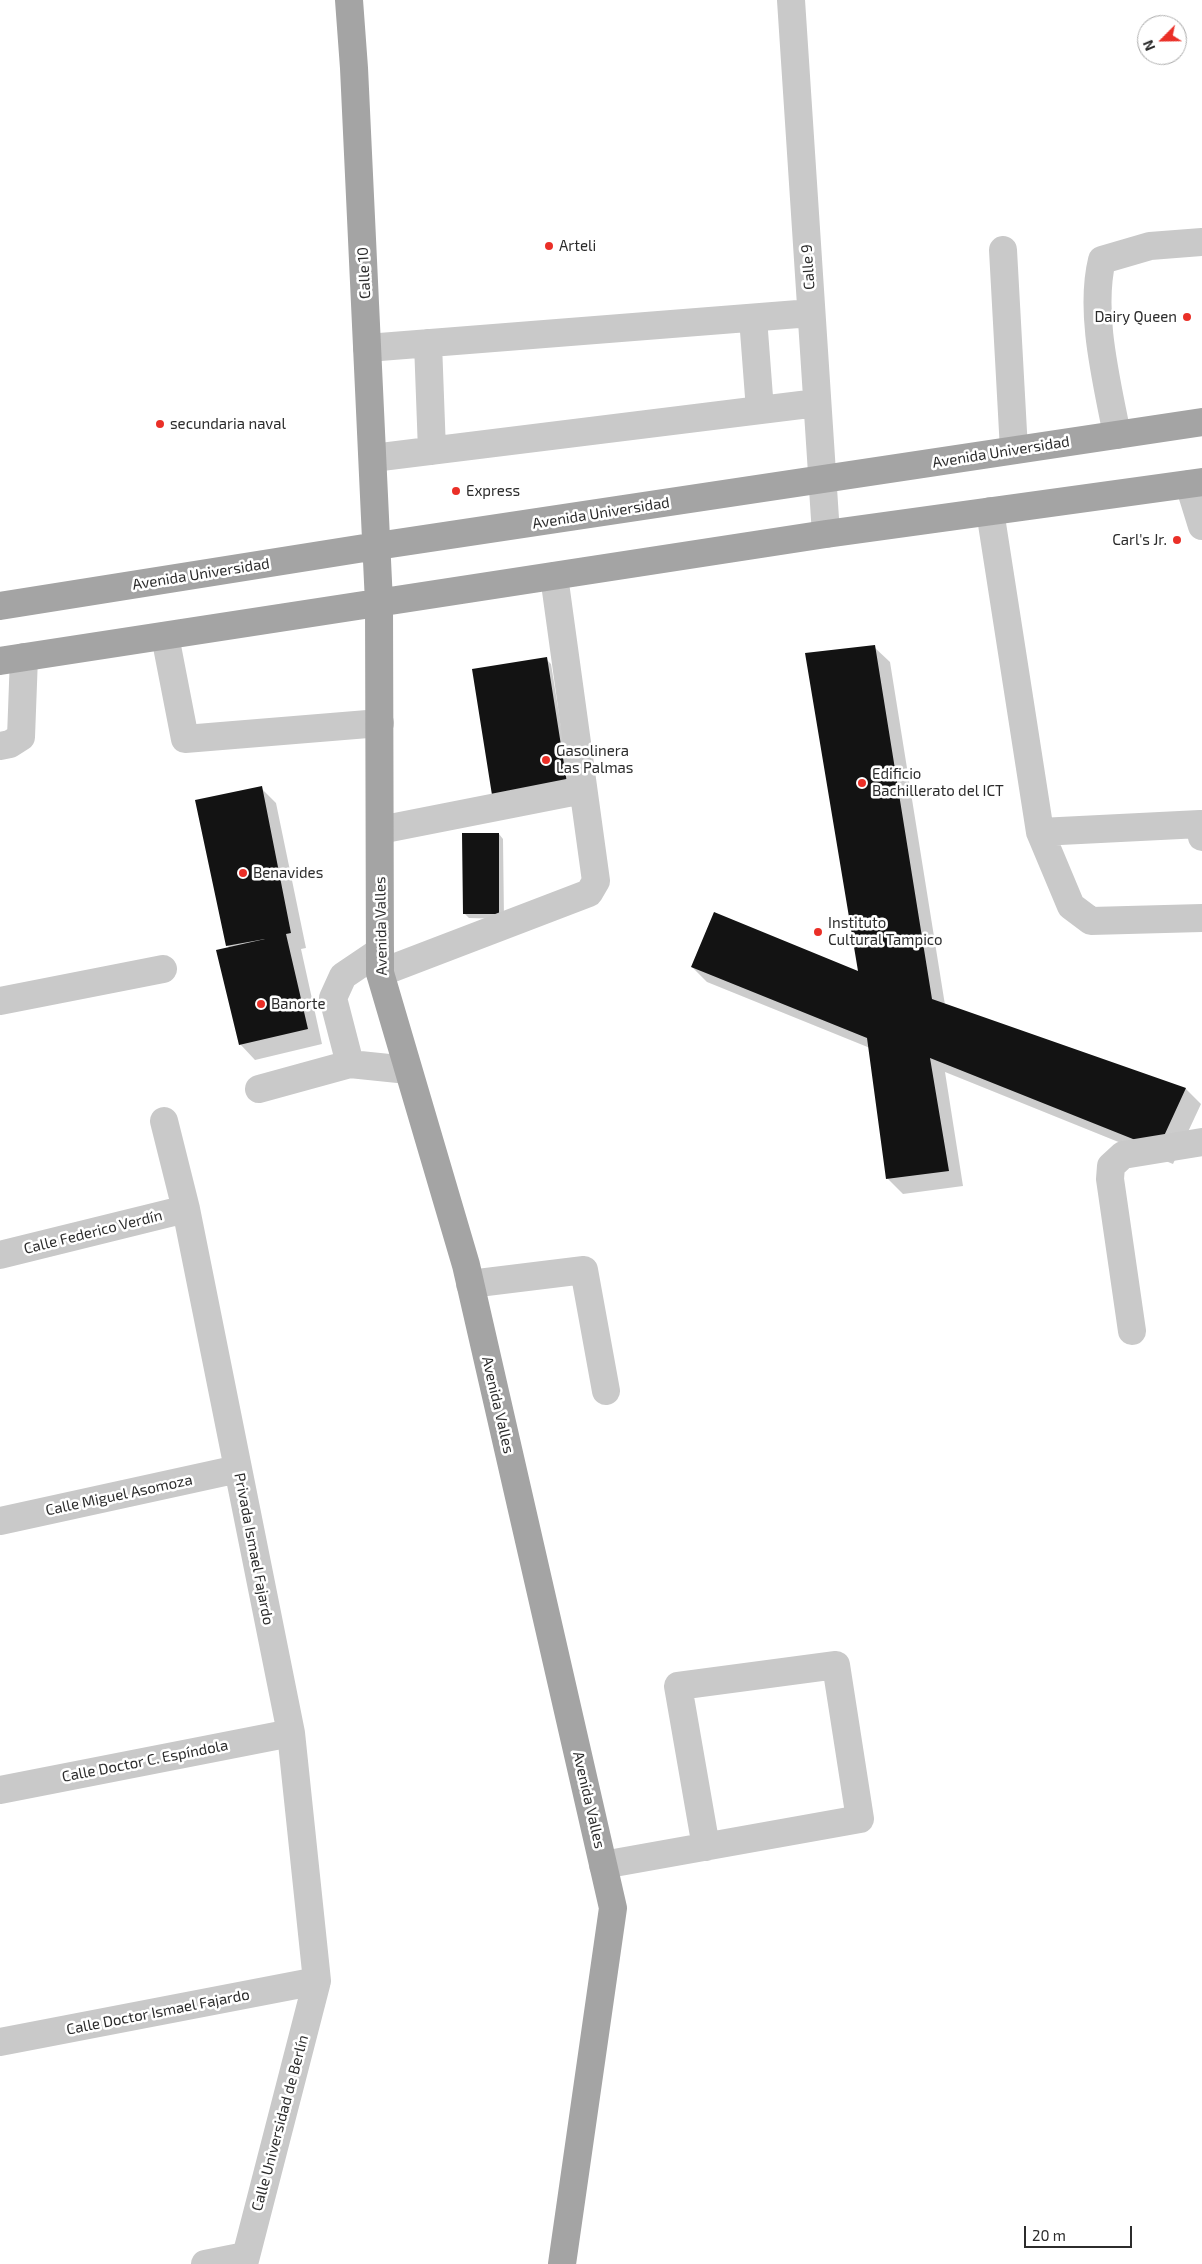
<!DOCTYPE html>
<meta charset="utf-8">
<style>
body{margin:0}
#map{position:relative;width:1202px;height:2264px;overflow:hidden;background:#fff;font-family:"Exo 2",sans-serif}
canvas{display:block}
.north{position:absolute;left:1137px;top:15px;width:50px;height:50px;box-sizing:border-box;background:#fff;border:1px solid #ababab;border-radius:50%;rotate:247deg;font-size:14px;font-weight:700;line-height:20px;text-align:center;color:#2c2c2c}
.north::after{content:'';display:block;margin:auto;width:18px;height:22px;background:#ea2f27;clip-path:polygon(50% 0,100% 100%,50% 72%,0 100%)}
.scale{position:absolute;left:1024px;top:2226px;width:108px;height:22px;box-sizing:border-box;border:2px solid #2c2c2c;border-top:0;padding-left:6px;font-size:15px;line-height:18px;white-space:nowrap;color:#2c2c2c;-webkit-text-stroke:4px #fff;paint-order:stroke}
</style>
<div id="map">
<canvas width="1202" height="2264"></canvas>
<div class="north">N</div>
<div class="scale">20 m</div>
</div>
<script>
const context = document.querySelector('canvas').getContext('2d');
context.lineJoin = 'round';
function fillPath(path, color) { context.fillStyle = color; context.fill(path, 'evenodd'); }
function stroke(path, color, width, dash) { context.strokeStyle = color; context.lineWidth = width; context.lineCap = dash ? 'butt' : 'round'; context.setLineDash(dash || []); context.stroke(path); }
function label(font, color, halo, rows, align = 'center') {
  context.font = font + ' "Exo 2",sans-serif'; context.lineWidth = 5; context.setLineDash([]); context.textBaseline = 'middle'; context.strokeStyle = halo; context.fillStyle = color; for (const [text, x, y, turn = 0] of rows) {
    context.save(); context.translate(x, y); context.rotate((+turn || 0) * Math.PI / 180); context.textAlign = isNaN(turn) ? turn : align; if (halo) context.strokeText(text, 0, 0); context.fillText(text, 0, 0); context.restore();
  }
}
const shadow = new Path2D(`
 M 874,647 L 890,662 L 945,1005 L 1186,1089 L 1201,1104 L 1173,1164 L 945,1072 L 963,1186 L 903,1194 L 887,1178 L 870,1048 L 707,982 L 692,967 L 859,973 Z
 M 546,659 L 551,664 L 571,788 L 473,670 Z
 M 261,788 L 276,803 L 306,948 L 301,949 L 322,1044 L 255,1060 L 240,1044 L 230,948 L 227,945 Z
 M 499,834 L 503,839 L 504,919 L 469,918 L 464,913 Z`);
const building = new Path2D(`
 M 875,645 L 932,999 L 1186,1088 L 1158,1149 L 930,1058 L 949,1171 L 886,1179 L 867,1038 L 691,967 L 714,912 L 858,971 L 805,653 Z
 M 547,657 L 567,783 L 492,795 L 472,669 Z
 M 262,786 L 291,933 L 286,934 L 308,1029 L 239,1045 L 216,950 L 265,939 L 226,946 L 195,800 Z
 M 462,833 L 499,833 L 499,914 L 463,914 Z`);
const minor = new Path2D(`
 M 791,0 L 826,534
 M 1003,250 L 1014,450
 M 753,318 L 760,410
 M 428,343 L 432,451
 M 367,348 L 811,313
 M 1117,435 C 1107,382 1089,313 1102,260 L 1150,246 L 1202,242
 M 373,458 L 817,403
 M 1189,484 L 1202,526
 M 990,511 L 1040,832 L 1071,906 L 1091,921 L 1202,918
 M 165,636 L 185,739 L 380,723
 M 0,746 L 10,744 L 21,737 L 24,657
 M 380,830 L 583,790
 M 1040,832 L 1200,824 L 1202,837
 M 380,951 L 343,976 L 333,998 L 350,1064 L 408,1070
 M 380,973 L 589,893 L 596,881 L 554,576
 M 0,1001 L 163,969
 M 259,1089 L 350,1064
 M 164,1121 L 186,1209 L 291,1733 L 317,1981 L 244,2264
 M 0,1255 L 186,1209
 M 470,1284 L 584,1270 L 606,1391
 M 1132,1331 L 1110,1179 L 1111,1166 L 1123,1155 L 1202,1142
 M 0,1521 L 238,1469
 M 0,1790 L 291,1733
 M 603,1865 C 689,1850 774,1834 860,1819 L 836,1665 L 678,1686 L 706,1847
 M 0,2042 L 317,1981
 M 205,2264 L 245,2256`);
const major = new Path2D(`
 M 349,0 L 354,68 L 379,603 L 380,973 L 466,1265 L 613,1908 L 562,2264
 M 0,606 L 377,546 L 1202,422
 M 0,661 L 826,534 L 1202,482`);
const markers = [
 [549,246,5,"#ea2f27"],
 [1187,317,5,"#ea2f27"],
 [160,424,5,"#ea2f27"],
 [456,491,5,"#ea2f27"],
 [1177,540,5,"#ea2f27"],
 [546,760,5,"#ea2f27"],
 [862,783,5,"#ea2f27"],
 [243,873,5,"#ea2f27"],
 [818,932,5,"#ea2f27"],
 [261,1004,5,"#ea2f27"]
];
const poiNames = [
 ["Arteli",559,246],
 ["Dairy Queen",1177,317,"right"],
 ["secundaria naval",170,424],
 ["Express",466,491],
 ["Carl's Jr.",1167,540,"right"],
 ["Gasolinera",556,751],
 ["Las Palmas",556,768],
 ["Edificio",872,774],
 ["Bachillerato del ICT",872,791],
 ["Benavides",253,873],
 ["Instituto",828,923],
 ["Cultural Tampico",828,940],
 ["Banorte",271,1004]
];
const streetNames = [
 ["Calle 9",808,267,-94],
 ["Calle 10",364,273,-93],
 ["Avenida Universidad",1001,452,-9],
 ["Avenida Universidad",601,513,-9],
 ["Avenida Universidad",201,574,-9],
 ["Avenida Valles",381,926,-91],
 ["Calle Federico Verdín",93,1232,-14],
 ["Avenida Valles",498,1405,77],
 ["Calle Miguel Asomoza",119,1495,-12],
 ["Privada Ismael Fajardo",254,1549,79],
 ["Calle Doctor C. Espíndola",145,1761,-11],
 ["Avenida Valles",589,1800,77],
 ["Calle Doctor Ismael Fajardo",158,2012,-11],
 ["Calle Universidad de Berlín",280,2123,-75]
];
fillPath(shadow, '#0003');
fillPath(building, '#131313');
stroke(minor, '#c9c9c9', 28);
stroke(major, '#a4a4a4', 28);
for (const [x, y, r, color] of markers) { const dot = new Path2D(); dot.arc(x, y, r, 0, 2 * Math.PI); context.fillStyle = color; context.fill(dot); stroke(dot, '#fff', 2); }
label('15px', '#2c2c2c', '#fff', poiNames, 'left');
label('15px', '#2c2c2c', '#fff', streetNames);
</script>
